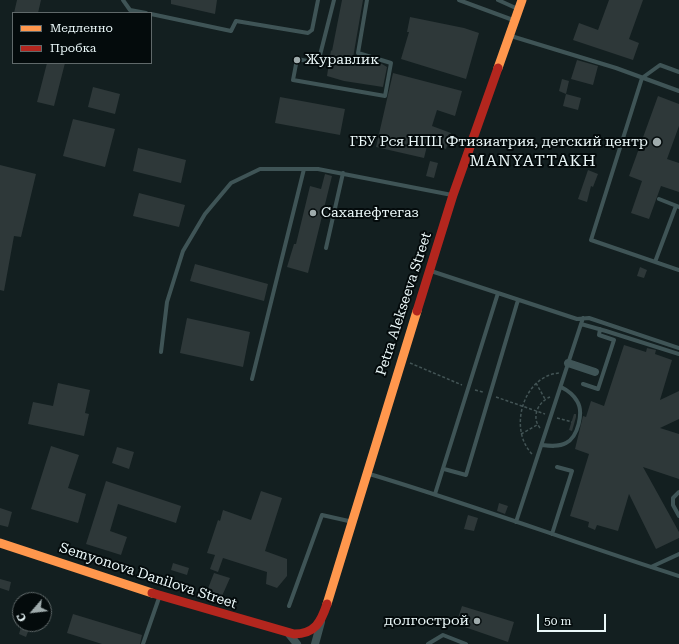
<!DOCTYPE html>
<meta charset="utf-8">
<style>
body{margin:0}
#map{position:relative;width:679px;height:644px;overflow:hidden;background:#131f20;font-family:"Roboto Serif",serif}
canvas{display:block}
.legend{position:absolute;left:12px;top:12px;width:140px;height:52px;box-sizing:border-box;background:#040b0c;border:1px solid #60696a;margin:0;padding:5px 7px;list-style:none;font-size:12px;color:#eaf7f8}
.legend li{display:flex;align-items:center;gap:8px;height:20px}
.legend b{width:20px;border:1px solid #60696a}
.north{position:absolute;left:12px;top:592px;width:40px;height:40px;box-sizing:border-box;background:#040b0c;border:1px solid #60696a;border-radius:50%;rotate:242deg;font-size:11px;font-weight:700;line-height:16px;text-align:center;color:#eaf7f8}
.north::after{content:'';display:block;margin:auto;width:14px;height:18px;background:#9fabac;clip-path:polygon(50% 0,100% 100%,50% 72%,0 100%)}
.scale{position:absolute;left:537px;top:614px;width:69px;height:18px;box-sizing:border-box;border:2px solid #eaf7f8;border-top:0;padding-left:5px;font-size:12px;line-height:14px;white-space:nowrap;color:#eaf7f8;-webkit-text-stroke:3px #040b0c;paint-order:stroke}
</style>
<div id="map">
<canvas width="679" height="644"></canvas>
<ul class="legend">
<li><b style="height:5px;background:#ff974d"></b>Медленно</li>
<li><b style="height:5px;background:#b3261e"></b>Пробка</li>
</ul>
<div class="north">С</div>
<div class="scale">50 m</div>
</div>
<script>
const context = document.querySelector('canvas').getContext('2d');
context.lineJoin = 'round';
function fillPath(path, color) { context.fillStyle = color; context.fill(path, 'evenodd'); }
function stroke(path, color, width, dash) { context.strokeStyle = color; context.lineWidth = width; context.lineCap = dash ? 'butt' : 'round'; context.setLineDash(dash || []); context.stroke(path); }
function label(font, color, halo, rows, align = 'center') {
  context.font = font + ' "Roboto Serif",serif'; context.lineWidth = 4; context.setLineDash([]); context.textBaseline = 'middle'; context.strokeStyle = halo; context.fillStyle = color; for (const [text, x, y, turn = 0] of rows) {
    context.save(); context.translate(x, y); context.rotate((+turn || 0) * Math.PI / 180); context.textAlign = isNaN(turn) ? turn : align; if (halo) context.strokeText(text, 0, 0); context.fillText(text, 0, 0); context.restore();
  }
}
const building = new Path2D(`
 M 17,0 L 41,0 L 38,13 L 14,13 Z
 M 171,0 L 217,0 L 215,14 L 171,4 Z
 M 342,0 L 363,0 L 353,58 L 382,64 L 387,67 L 383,87 L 344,81 L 327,76 L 331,50 L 332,51 Z
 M 609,0 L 643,0 L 629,39 L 639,43 L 633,60 L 573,40 L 579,23 L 598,30 Z
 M 410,17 L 464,28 L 479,33 L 466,79 L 401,59 L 409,32 L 407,32 Z
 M 577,60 L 598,66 L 593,85 L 571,79 Z
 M 47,63 L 65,63 L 54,106 L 37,102 Z
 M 393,73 L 462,91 L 455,116 L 437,110 L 432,126 L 451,133 L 446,149 L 428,142 L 424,158 L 376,147 Z
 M 562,79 L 569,81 L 566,94 L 559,91 Z
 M 93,87 L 120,94 L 115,114 L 88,107 Z
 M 566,94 L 581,98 L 578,110 L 563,106 Z
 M 658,96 L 679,104 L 679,126 L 667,159 L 679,163 L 679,192 L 661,186 L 649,219 L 631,213 L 642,181 L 629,176 Z
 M 280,97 L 345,109 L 340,135 L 275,123 Z
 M 73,119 L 115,129 L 105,167 L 63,156 Z
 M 138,148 L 186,160 L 181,183 L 133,171 Z
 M 430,161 L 438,163 L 434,178 L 426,176 Z
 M 0,165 L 36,174 L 21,237 L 14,236 L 4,291 L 0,290 Z
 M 588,170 L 598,174 L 593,187 L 591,186 L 587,202 L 578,199 Z
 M 325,174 L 332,176 L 308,273 L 287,267 L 294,244 L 296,244 L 310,186 L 321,189 Z
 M 139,193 L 185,205 L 179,227 L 133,216 Z
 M 195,264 L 268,284 L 264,301 L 190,281 Z
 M 640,267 L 647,270 L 644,278 L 637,276 Z
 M 187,318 L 250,332 L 243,367 L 180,353 Z
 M 624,345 L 646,352 L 647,348 L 656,350 L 655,354 L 672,360 L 660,400 L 679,391 L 679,419 L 660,428 L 679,434 L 679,479 L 643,467 L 679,532 L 679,538 L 656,549 L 629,494 L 618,531 L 597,525 L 595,530 L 588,527 L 589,522 L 570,516 L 589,454 L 575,449 L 583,416 L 586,417 L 591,401 L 604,406 Z
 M 58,383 L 90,390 L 85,413 L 89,414 L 84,436 L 28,424 L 33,402 L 53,406 Z
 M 574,414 L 576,414 L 576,417 L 572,431 L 569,430 Z
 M 51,446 L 79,455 L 68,488 L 86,494 L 78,523 L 31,509 Z
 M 117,447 L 134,452 L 129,469 L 112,463 Z
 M 106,481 L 181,506 L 176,523 L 118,504 L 110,531 L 127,537 L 121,555 L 86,544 Z
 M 261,491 L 282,498 L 265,551 L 287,559 L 287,576 L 277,588 L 266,584 L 267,572 L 223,558 L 218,572 L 210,569 L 215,555 L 207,553 L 218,520 L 220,521 L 223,510 L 251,520 Z
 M 499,503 L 508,506 L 505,514 L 497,511 Z
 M 0,508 L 12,512 L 8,527 L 0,525 Z
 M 468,515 L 478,518 L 474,531 L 464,529 Z
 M 173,563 L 189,568 L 187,575 L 171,570 Z
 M 214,573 L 230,578 L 222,596 L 207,591 Z
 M 0,579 L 11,582 L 9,591 L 0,588 Z
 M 462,606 L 514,622 L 508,642 L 456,624 Z
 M 73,614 L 142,635 L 140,644 L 102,644 L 67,633 Z
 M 22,624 L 31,624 L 26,637 L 19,634 Z`);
const path = new Path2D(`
 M 410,363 L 462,385
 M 536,383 L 545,399
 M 475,390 L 483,392
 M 496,397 L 545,414
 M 557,418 L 572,422
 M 540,428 C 531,417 538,402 550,397
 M 521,434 L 537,425
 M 532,454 C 508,429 523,376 559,373`);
const lane = new Path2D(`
 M 123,0 L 130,10 L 146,13
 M 334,0 L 318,63 L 297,59 L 293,80 L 385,96 L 391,63 L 358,53 L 367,0
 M 459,0 L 513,20
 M 498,0 L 518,9
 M 151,14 L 231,31 L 236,21 L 308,33 L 312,30 L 318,0
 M 511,36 L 616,68 L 679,91
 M 679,72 L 660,65 L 642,78 L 591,240 L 679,270
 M 659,199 L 679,207
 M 326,248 L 343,173
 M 655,262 L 676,206
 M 431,271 L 577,319 L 589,318 L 679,348
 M 581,324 L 606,331 L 679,354
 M 161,352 L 167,302 L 183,251 L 205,214 L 231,183 L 260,169 L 318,169 L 452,195
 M 252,379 L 304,169
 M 583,384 L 598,389 L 614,340 L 599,335 L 600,329
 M 542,445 C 550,446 559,447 566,443 C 578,437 584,412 577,401 C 573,394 567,390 561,387
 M 444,469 L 466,475 L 518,300
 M 366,473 C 471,504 574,543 679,576
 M 679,492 L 673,498 L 673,505 L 679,516
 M 435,494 L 498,293
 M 516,522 L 583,318
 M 552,534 L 572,471 L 557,467
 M 651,567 L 679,554
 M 289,606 L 322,515 L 353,522
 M 143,644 L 160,595
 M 428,644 L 443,635 L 466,644`);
const street = new Path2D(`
 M 568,363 L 595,372
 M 289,634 L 297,644
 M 315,644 L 321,622`);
const slow = new Path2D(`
 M 498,68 L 522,0
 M 0,543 L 152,593
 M 327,604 L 417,311`);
const jam = new Path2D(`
 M 417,311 L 453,195 L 498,68
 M 152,593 L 294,634 C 315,634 321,622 327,604`);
const markers = [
 [297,60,4,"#9fabac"],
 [657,142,5,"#9fabac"],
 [313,213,4,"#9fabac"],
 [477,621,4,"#9fabac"]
];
const poiNames = [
 ["Журавлик",305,60],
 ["ГБУ Рся НПЦ Фтизиатрия, детский центр",648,142,"right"],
 ["Саханефтегаз",321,213],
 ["долгострой",469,621,"right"]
];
const streetNames = [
 ["Petra Alekseeva Street",404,304,-72],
 ["Semyonova Danilova Street",148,576,18]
];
const quarterNames = [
 ["MANYATTAKH",533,161]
];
fillPath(building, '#2e3839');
stroke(path, '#435455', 1.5, [3, 2]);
stroke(lane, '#3f5456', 4);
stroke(street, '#3f5456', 8);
stroke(slow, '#ff974d', 9);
stroke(jam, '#b3261e', 9);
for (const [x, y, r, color] of markers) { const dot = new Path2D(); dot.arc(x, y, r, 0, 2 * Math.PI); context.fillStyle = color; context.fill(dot); stroke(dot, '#040b0c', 1.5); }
label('14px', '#eaf7f8', '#040b0c', poiNames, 'left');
label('14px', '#eaf7f8', '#040b0c', streetNames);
context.letterSpacing = '1px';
label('16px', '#eaf7f8', '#040b0c', quarterNames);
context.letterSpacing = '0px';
</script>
